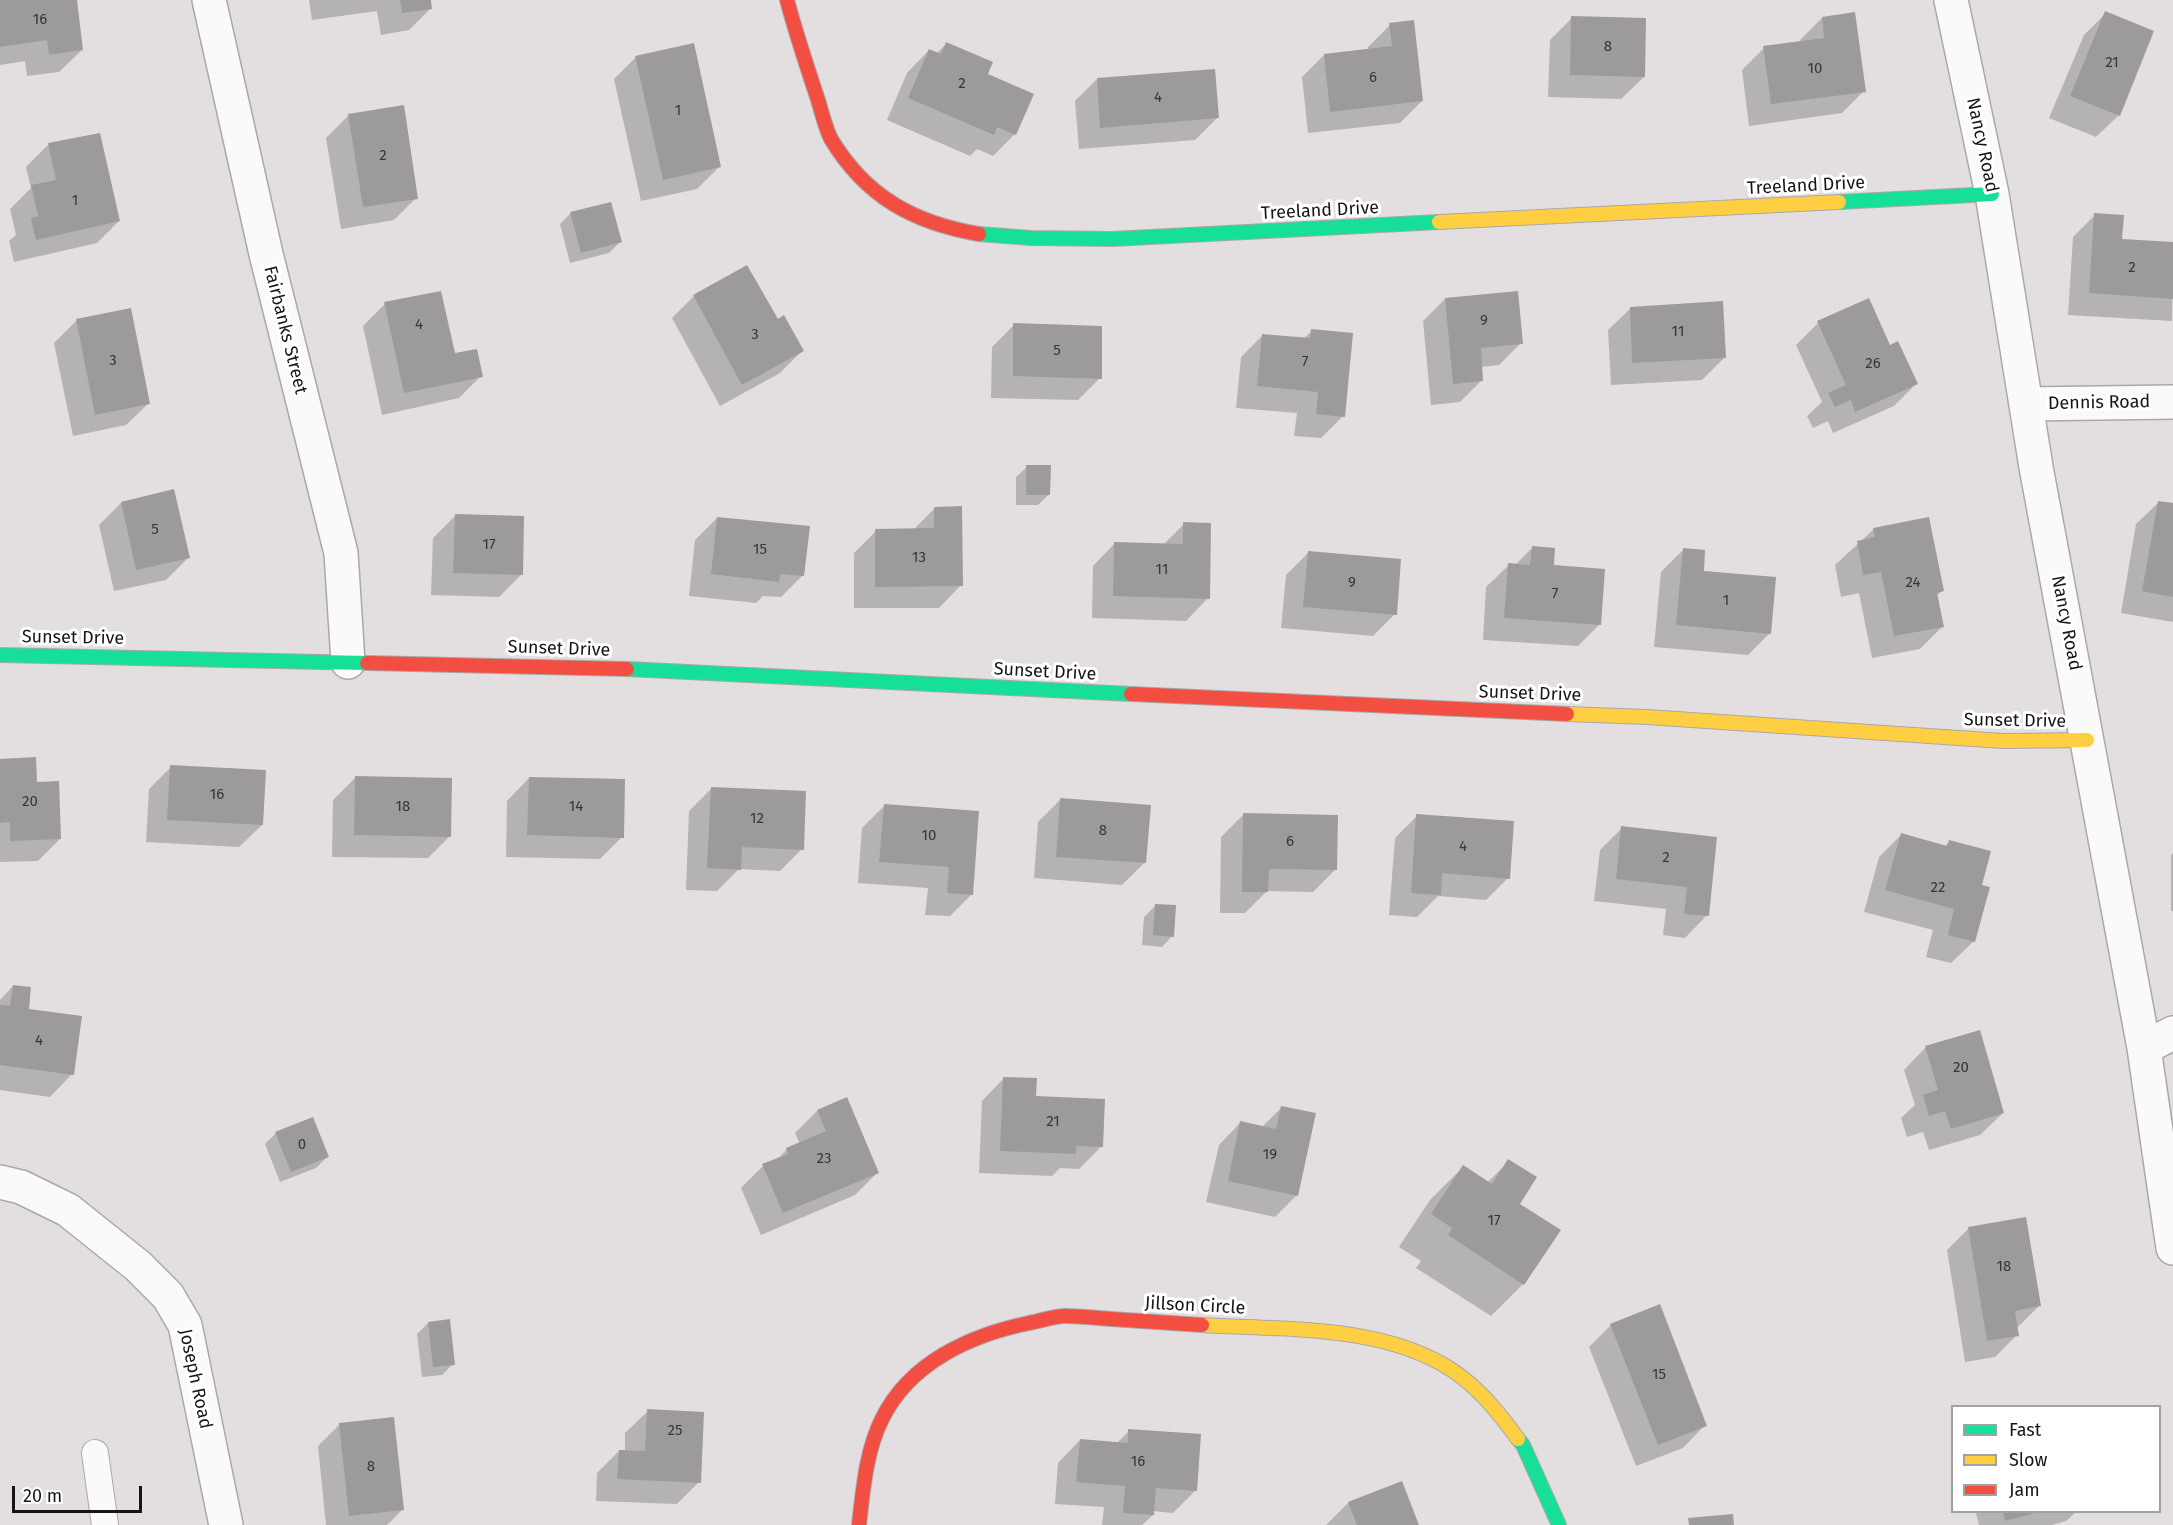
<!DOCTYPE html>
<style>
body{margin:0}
#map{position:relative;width:2173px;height:1525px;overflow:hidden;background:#e3dfe0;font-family:"Fira Sans",sans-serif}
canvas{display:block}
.legend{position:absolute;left:1951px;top:1405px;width:210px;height:108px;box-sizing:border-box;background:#fff;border:2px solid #a2a1a1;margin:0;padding:8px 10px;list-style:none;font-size:18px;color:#171515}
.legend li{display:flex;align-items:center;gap:12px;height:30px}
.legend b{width:30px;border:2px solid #a2a1a1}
.scale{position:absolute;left:12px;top:1486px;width:130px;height:27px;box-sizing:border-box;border:3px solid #171515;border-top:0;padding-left:8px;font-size:18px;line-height:21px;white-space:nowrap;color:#171515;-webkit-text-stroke:4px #fff;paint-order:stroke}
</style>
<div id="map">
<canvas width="2173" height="1525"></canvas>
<ul class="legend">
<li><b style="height:8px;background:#16e098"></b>Fast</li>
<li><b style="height:8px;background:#ffcf43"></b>Slow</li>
<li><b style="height:8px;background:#f24e42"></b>Jam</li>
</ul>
<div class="scale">20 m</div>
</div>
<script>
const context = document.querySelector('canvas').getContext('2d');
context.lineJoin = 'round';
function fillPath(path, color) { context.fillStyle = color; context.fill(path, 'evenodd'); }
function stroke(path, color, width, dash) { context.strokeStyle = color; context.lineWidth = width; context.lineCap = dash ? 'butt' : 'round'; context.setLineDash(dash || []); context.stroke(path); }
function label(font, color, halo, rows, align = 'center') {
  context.font = font + ' "Fira Sans",sans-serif'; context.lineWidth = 6; context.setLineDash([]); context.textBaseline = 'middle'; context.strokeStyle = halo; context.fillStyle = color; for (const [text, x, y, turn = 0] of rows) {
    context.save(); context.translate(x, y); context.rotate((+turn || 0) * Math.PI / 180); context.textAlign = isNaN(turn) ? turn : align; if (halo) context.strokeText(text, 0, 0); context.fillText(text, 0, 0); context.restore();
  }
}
const shadow = new Path2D(`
 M 0,0 L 75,0 L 82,50 L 59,72 L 27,76 L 25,61 L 0,65 Z
 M 309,0 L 430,0 L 431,8 L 409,30 L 381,35 L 377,11 L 312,20 Z
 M 2106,13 L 2119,115 L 2096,137 L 2049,118 L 2084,35 Z
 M 1572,18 L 1644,77 L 1621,99 L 1548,97 L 1550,40 Z
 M 1822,18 L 1864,91 L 1842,113 L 1749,126 L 1742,70 L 1764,48 L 1800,43 L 1800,40 Z
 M 1390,25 L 1422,101 L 1400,123 L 1308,133 L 1302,77 L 1324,55 L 1368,50 L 1368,47 Z
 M 946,44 L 986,75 L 1015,134 L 993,156 L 977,149 L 970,156 L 887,120 L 907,73 L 929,50 L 936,54 Z
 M 636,57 L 719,167 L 697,189 L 641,201 L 614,79 Z
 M 1097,79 L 1217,118 L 1195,140 L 1079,149 L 1075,101 Z
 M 349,115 L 416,198 L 394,220 L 341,229 L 326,138 Z
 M 99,135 L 119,221 L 97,243 L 14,262 L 9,241 L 16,235 L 10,209 L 31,188 L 26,167 L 48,145 Z
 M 571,213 L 620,242 L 609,253 L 570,263 L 560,224 Z
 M 2095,215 L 2121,240 L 2173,244 L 2172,321 L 2068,315 L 2073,237 Z
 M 694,296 L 777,321 L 802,351 L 780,373 L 720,406 L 672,318 Z
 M 1445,299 L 1521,343 L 1499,365 L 1481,367 L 1482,380 L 1460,402 L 1431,405 L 1423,321 Z
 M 385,304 L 454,355 L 481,376 L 459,398 L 382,415 L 363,326 Z
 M 1631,308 L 1724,358 L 1702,380 L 1611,385 L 1608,330 Z
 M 130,310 L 149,403 L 126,425 L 73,436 L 54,343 L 76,321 Z
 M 1818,323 L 1890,347 L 1916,384 L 1894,406 L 1833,433 L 1828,421 L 1813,428 L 1807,416 L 1822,402 L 1796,345 Z
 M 1014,325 L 1100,378 L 1078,400 L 991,398 L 992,347 Z
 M 1312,331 L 1343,416 L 1321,438 L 1294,436 L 1297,413 L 1236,408 L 1241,357 L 1263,335 L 1303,339 Z
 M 1027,467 L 1049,494 L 1038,505 L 1016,505 L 1016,477 Z
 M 2159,502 L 2173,505 L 2173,622 L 2121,613 L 2136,524 Z
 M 121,503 L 188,558 L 166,580 L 114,591 L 99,525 Z
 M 935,508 L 961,585 L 939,608 L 854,608 L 854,553 L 876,531 L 913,530 Z
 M 455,516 L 521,575 L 499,597 L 431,595 L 433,538 Z
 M 717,518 L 803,575 L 781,597 L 763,596 L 756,603 L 689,596 L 695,540 Z
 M 1184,524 L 1208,598 L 1186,621 L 1092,618 L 1093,566 L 1115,543 L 1163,545 Z
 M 1874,529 L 1942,591 L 1936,596 L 1942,627 L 1920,649 L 1872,658 L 1859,593 L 1841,597 L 1835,565 Z
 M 1532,548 L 1600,624 L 1578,646 L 1483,640 L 1486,587 L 1509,565 L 1515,565 Z
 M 1683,550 L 1702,572 L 1770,633 L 1748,655 L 1654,647 L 1661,572 Z
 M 1308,553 L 1395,614 L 1373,636 L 1281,628 L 1286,575 Z
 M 0,760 L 36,783 L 60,839 L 38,861 L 0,862 Z
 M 171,767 L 262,825 L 239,847 L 146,842 L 149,789 Z
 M 355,778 L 450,836 L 428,858 L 332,857 L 333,800 Z
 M 529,778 L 622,837 L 600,859 L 506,857 L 507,801 Z
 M 711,789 L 802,849 L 780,871 L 739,869 L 717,891 L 686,890 L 689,811 Z
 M 1060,800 L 1145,862 L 1122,885 L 1034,878 L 1038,822 Z
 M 884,806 L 978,812 L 972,894 L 950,916 L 925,915 L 928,888 L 858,883 L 862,828 Z
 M 1243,815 L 1336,869 L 1313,892 L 1267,891 L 1245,913 L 1220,913 L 1221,837 Z
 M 1417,816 L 1508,878 L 1486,900 L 1438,896 L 1417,917 L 1389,915 L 1395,838 Z
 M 1622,828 L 1715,838 L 1707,915 L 1685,938 L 1663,935 L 1666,909 L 1594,901 L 1600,850 Z
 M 1901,835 L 1944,847 L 1950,841 L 1981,886 L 1974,941 L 1951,963 L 1926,957 L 1933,930 L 1864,912 L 1879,857 Z
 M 2173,853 L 2173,911 L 2171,911 L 2171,855 Z
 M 1155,906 L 1172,936 L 1162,947 L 1142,945 L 1144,917 Z
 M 13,986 L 27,1010 L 72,1074 L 50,1097 L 0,1090 L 0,1000 Z
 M 1926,1047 L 2003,1113 L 1980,1135 L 1929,1150 L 1923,1132 L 1907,1137 L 1901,1118 L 1915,1105 L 1904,1070 Z
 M 1004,1078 L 1035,1097 L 1102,1146 L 1079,1169 L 1060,1168 L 1052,1176 L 979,1173 L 982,1101 Z
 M 847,1099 L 877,1173 L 855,1195 L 761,1235 L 741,1188 L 763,1166 L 776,1161 L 787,1149 L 800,1144 L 795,1133 L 817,1111 Z
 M 1281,1108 L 1297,1195 L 1275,1217 L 1206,1202 L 1219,1145 L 1241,1122 L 1262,1127 Z
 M 276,1133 L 327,1157 L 316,1168 L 280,1182 L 265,1144 Z
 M 1509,1161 L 1518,1204 L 1523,1284 L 1491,1316 L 1416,1268 L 1421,1261 L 1399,1247 L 1430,1200 L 1463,1167 L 1487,1183 Z
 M 1969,1228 L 2039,1306 L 2016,1329 L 2017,1335 L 1995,1357 L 1965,1362 L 1947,1250 Z
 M 428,1323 L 453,1364 L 442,1375 L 422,1377 L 417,1334 Z
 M 1611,1325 L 1705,1425 L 1683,1448 L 1636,1466 L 1589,1347 Z
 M 648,1411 L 699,1482 L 677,1504 L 596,1501 L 597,1473 L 619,1451 L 625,1452 L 625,1433 Z
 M 340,1424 L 402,1510 L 387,1525 L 326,1525 L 318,1446 Z
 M 1129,1431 L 1195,1491 L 1173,1513 L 1153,1511 L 1153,1515 L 1142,1525 L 1102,1525 L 1104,1507 L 1055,1504 L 1058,1463 L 1080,1440 L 1117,1443 Z
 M 1348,1503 L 1417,1525 L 1326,1525 Z
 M 1978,1512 L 2076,1512 L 2066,1521 L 2052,1525 L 1979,1525 L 1976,1514 Z`);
const building = new Path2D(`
 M 0,0 L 77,0 L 83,50 L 49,55 L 47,40 L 0,47 Z
 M 400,0 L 431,0 L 432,9 L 402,13 Z
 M 2105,11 L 2154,31 L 2120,116 L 2070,96 Z
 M 1855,12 L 1866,92 L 1771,104 L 1763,46 L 1824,38 L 1822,17 Z
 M 1571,16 L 1646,18 L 1645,77 L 1570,75 Z
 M 1414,20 L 1423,101 L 1330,112 L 1324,54 L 1392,46 L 1389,23 Z
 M 946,42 L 993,62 L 988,74 L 1034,94 L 1016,135 L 997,127 L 994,135 L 908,98 L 929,49 L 941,54 Z
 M 694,43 L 721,167 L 663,180 L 635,56 Z
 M 1215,69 L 1219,118 L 1100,128 L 1097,78 Z
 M 404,105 L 418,199 L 363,207 L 348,114 Z
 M 100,133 L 120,221 L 36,240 L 31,218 L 38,216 L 31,185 L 56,180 L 48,143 Z
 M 611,202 L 622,242 L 581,253 L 570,212 Z
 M 2094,213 L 2124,215 L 2122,239 L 2173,242 L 2173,299 L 2089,293 Z
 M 747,265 L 778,319 L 784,315 L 804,351 L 742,385 L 693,295 Z
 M 441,291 L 455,353 L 477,349 L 483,377 L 404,393 L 384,302 Z
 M 1518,291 L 1523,344 L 1481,348 L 1483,381 L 1453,384 L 1445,298 Z
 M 1869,298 L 1890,345 L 1898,341 L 1918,384 L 1855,412 L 1851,400 L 1835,407 L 1828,393 L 1846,385 L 1817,321 Z
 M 1723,301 L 1726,358 L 1632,363 L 1630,307 Z
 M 131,308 L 150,404 L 95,415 L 76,319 Z
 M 1013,323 L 1102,326 L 1102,379 L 1013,376 Z
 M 1311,329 L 1353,333 L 1345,417 L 1316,414 L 1318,392 L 1257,386 L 1262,334 L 1310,338 Z
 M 1026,465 L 1051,465 L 1050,495 L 1026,495 Z
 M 174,489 L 190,558 L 136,570 L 121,502 Z
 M 2158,501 L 2173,503 L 2173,597 L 2142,591 Z
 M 962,506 L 963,586 L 875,587 L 875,529 L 934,528 L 934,507 Z
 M 455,514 L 524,516 L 523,575 L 453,573 Z
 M 717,517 L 810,526 L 804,576 L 780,574 L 779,582 L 711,574 Z
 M 1929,517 L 1944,591 L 1937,593 L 1944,627 L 1894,636 L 1881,572 L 1863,575 L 1857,541 L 1875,537 L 1873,528 Z
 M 1183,522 L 1211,523 L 1210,599 L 1113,596 L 1114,542 L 1183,544 Z
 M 1532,546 L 1555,548 L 1554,565 L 1605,569 L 1601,625 L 1504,618 L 1508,563 L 1530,565 Z
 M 1683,548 L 1705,550 L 1704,571 L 1776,577 L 1771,634 L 1676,625 Z
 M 1308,551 L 1401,559 L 1397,615 L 1303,607 Z
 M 36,757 L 37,782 L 59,781 L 61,839 L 10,841 L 10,822 L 0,823 L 0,759 Z
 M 170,765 L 266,770 L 263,825 L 167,820 Z
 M 355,776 L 452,778 L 451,837 L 354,835 Z
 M 529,777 L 625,779 L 624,838 L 527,835 Z
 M 711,787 L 806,791 L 804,850 L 742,847 L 741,870 L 707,868 Z
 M 1060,798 L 1151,805 L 1146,863 L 1056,857 Z
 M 884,804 L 979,811 L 973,895 L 947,893 L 949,867 L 879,862 Z
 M 1243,813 L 1338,815 L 1337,870 L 1269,869 L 1268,892 L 1242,892 Z
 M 1416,814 L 1514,821 L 1510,879 L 1442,873 L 1441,895 L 1411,893 Z
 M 1621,826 L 1717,837 L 1709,916 L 1684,914 L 1687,887 L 1616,879 Z
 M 1901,833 L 1947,846 L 1949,840 L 1991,851 L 1982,885 L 1990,887 L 1975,942 L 1948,935 L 1954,909 L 1885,890 Z
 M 1155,904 L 1176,905 L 1174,937 L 1153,935 Z
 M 13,985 L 31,987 L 29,1009 L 82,1016 L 74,1075 L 0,1065 L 0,1005 L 10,1006 Z
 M 1980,1030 L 2004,1113 L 1951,1129 L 1945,1111 L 1929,1116 L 1923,1095 L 1938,1090 L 1925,1046 Z
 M 1003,1077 L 1037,1078 L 1036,1096 L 1105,1099 L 1103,1147 L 1076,1146 L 1076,1154 L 1000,1151 Z
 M 847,1097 L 879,1173 L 783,1213 L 762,1164 L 788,1154 L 786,1148 L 826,1131 L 817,1110 Z
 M 1281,1106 L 1316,1113 L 1298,1196 L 1228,1181 L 1240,1121 L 1276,1129 Z
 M 313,1117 L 329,1157 L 291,1172 L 275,1132 Z
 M 1508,1159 L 1537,1177 L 1520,1204 L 1561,1230 L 1524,1285 L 1448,1235 L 1452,1228 L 1431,1214 L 1463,1165 L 1492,1184 Z
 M 2026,1217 L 2041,1306 L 2015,1311 L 2019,1336 L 1987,1341 L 1968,1227 Z
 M 1660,1304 L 1707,1426 L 1658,1445 L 1610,1324 Z
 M 450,1319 L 455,1365 L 433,1367 L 428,1322 Z
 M 647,1409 L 704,1412 L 701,1483 L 617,1479 L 619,1450 L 645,1451 Z
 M 394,1417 L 404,1510 L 349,1516 L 339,1423 Z
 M 1128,1429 L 1201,1434 L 1197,1491 L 1156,1488 L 1154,1515 L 1123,1513 L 1125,1486 L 1076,1482 L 1080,1439 L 1128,1443 Z
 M 1402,1481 L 1419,1525 L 1357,1525 L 1348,1502 Z
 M 2003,1512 L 2039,1512 L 2005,1521 Z
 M 1733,1514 L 1734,1525 L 1689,1525 L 1688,1518 Z`);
const lane = new Path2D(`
 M 95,1453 L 105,1525`);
const street = new Path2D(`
 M 209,0 L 266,254 L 341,553 L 348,662
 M 1951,0 L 1992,194 L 2036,467 L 2144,1048 L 2173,1248
 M 2026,404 L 2173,402
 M 2144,1048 L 2173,1033
 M 0,1182 L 21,1187 L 68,1210 L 138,1266 L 168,1296 L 185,1325 L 226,1525`);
const fast = new Path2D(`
 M 1839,202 L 1992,194
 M 979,234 L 1031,238 L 1112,239 L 1439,222
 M 0,655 L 367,663
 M 627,669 L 1131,694
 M 1518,1439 L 1523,1445 L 1559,1525`);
const slow = new Path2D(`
 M 1439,222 L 1839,202
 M 1567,714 L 1647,717 L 2003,741 L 2087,740
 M 1202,1325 C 1282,1330 1382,1324 1452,1370 C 1479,1388 1499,1413 1518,1439`);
const jam = new Path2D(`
 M 787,0 C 796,34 807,67 818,100 C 822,113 825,127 831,139 C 866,197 914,223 979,234
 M 367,663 L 627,669
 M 1131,694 L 1567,714
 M 859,1525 C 863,1490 866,1451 882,1419 C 910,1362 971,1335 1029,1323 C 1041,1321 1054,1316 1065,1316 C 1080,1316 1096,1318 1111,1319 C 1141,1321 1171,1323 1202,1325`);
const numberNames = [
 ["16",40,20],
 ["8",1608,47],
 ["21",2112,63],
 ["10",1815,69],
 ["6",1373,78],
 ["2",962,84],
 ["4",1158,98],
 ["1",678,111],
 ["2",383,156],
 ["1",75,201],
 ["2",2132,268],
 ["9",1484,321],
 ["4",419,325],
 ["11",1678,332],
 ["3",755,335],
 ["5",1057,351],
 ["3",113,361],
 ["7",1305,362],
 ["26",1873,364],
 ["5",155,530],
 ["17",489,545],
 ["15",760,550],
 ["13",919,558],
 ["11",1162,570],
 ["9",1352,583],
 ["24",1913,583],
 ["7",1555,594],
 ["1",1726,601],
 ["16",217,795],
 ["20",30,802],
 ["18",403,807],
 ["14",576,807],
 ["12",757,819],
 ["8",1103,831],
 ["10",929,836],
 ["6",1290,842],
 ["4",1463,847],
 ["2",1666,858],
 ["22",1938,888],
 ["4",39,1041],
 ["20",1961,1068],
 ["21",1053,1122],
 ["0",302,1145],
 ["19",1270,1155],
 ["23",824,1159],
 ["17",1494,1221],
 ["18",2004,1267],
 ["15",1659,1375],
 ["25",675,1431],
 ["16",1138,1462],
 ["8",371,1467]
];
const streetNames = [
 ["Nancy Road",1982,145,78],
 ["Treeland Drive",1806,186,-3],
 ["Treeland Drive",1320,211,-3],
 ["Fairbanks Street",285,330,76],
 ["Dennis Road",2099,403,-1],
 ["Nancy Road",2066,623,79],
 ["Sunset Drive",73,638,1],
 ["Sunset Drive",559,649,2],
 ["Sunset Drive",1045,672,3],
 ["Sunset Drive",1530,694,2],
 ["Sunset Drive",2015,721,1],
 ["Jillson Circle",1195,1306,3],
 ["Joseph Road",195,1379,78]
];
fillPath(shadow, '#0003');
fillPath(building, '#9d9a9b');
stroke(lane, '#aba8a9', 28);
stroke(street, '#aba8a9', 36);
stroke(fast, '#aba8a9', 16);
stroke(slow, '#aba8a9', 16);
stroke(jam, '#aba8a9', 16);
stroke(lane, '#fbfafa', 26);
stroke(street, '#fbfafa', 33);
stroke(fast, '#16e098', 14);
stroke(slow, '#ffcf43', 14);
stroke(jam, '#f24e42', 14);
label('15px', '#383636', null, numberNames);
label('18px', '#171515', '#fff', streetNames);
</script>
